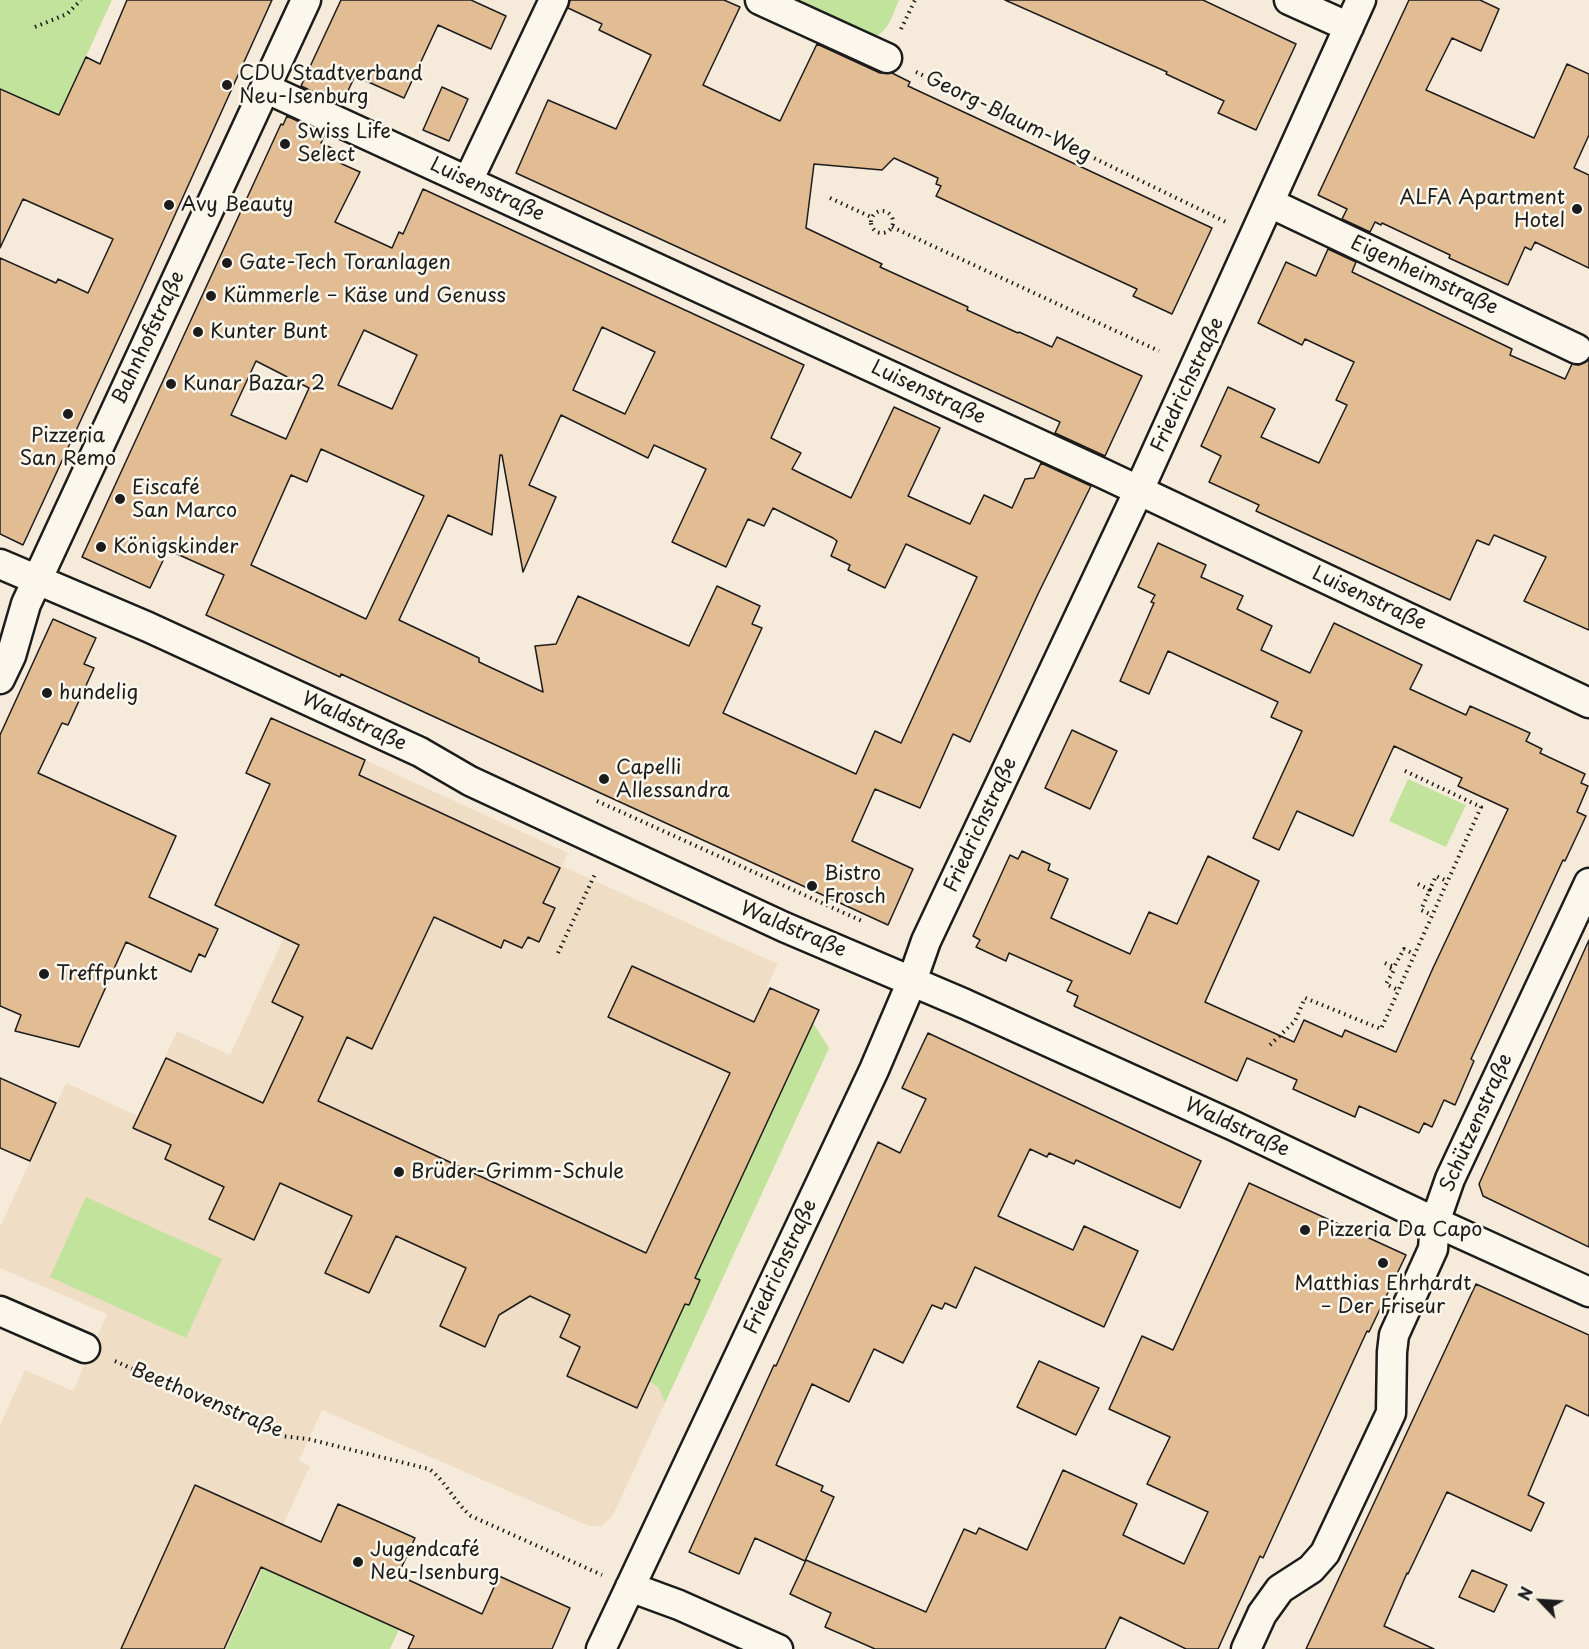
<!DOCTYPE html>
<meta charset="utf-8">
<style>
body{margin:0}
#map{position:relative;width:1589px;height:1649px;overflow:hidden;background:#f6ebda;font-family:"Playpen Sans",sans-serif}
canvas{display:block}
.north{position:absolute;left:1511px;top:1571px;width:60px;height:60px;-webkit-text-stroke:4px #fbf7ec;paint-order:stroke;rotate:295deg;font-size:16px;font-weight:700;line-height:24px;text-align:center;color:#1c1c1c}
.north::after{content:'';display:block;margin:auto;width:21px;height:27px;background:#1c1c1c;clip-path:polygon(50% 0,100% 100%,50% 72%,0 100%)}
</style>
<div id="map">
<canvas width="1589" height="1649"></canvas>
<div class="north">N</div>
</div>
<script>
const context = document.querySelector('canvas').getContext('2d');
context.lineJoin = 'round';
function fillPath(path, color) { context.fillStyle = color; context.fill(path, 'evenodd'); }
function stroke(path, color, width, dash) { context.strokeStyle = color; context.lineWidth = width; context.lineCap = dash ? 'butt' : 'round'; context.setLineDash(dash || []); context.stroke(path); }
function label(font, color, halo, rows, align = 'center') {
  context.font = font + ' "Playpen Sans",sans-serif'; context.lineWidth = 5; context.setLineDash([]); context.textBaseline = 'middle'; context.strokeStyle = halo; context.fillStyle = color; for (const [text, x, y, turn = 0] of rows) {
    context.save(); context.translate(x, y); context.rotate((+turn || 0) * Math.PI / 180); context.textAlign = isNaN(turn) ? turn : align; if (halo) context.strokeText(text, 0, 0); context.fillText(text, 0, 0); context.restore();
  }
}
const built = new Path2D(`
 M 365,760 L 568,853 L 562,866 L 778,964 L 767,987 L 819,1010 L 813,1023 L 829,1048 L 613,1515 L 602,1526 L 589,1526 L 322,1410 L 299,1460 L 310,1466 L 226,1649 L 0,1649 L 0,1425 L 25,1370 L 73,1391 L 107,1314 L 0,1268 L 0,1227 L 66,1083 L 138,1116 L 177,1031 L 230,1055 Z`);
const green = new Path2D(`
 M 0,0 L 112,0 L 59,115 L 0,89 Z
 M 784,0 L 899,0 C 892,15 888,36 869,38 Z
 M 1408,779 L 1466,805 L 1446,847 L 1389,821 Z
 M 813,1023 L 829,1048 L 665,1403 L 659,1388 L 649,1381 L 685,1304 L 689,1305 L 699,1280 L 695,1278 Z
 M 86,1197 L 222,1259 L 186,1338 L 50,1277 Z
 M 263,1568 L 399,1629 L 390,1649 L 226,1649 Z`);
const building = new Path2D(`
 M 127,0 L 272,0 L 136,301 L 23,545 L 0,534 L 0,258 L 56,283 L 58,279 L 88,293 L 113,239 L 23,199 L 0,248 L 0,89 L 59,115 L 86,57 L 100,64 Z
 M 341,0 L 471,0 L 506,16 L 491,49 L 438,25 L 404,98 L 355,76 L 347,93 L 345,92 L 339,104 L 301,86 Z
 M 570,0 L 724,0 L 740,7 L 703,85 L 780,121 L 817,44 L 880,73 L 892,73 L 910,82 L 908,86 L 1212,228 L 1172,314 L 1133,296 L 1137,289 L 936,196 L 941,186 L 936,184 L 938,178 L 894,158 L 882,170 L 814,164 L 806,228 L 882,264 L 880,267 L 968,307 L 967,310 L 1018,333 L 1019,332 L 1052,347 L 1057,337 L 1142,376 L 1105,456 L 1055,433 L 1060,422 L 516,173 L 548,100 L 616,129 L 651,55 L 599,30 L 602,24 L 568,8 Z
 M 1005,0 L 1203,0 L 1296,44 L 1256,130 L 1218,113 L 1224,101 L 1166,74 L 1167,72 Z
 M 1409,0 L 1480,0 L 1499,9 L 1481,51 L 1452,38 L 1426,90 L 1534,138 L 1567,64 L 1589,74 L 1589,135 L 1574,168 L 1589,175 L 1589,268 L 1535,242 L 1531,250 L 1525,247 L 1508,285 L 1449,258 L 1450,255 L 1382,223 L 1381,225 L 1375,222 L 1370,232 L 1342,219 L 1347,209 L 1318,195 Z
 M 442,87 L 468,99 L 449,141 L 423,130 Z
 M 287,116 L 325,134 L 321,143 L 344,154 L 340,163 L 360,172 L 335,222 L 392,248 L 399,232 L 403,234 L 423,189 L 804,365 L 771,438 L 801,453 L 792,469 L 851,498 L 894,407 L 940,428 L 908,496 L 970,524 L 984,495 L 1012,508 L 1025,479 L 1034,478 L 1041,463 L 1091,486 L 1038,594 L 970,742 L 953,734 L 920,808 L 875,789 L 852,841 L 913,869 L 888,925 L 341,674 L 340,677 L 206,615 L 224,575 L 168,550 L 150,588 L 82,557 L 281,124 L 283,125 ZM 602,327 L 655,352 L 625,414 L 573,390 ZM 364,330 L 417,355 L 392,409 L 338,385 ZM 256,361 L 309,388 L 286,439 L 231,415 ZM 561,415 L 648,458 L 654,445 L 706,469 L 672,542 L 726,567 L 748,519 L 764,526 L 773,508 L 833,538 L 837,541 L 831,556 L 850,565 L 848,570 L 885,588 L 906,544 L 977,577 L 901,743 L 875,731 L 856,774 L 723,713 L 762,628 L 752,624 L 760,606 L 717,586 L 689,646 L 578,596 L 556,644 L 535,646 L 543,692 L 479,662 L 479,658 L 399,620 L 448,515 L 492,535 L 500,455 L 502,455 L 523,572 L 556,497 L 529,485 ZM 321,449 L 424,496 L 366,619 L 251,565 L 291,475 L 307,482 Z
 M 1328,249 L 1356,262 L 1352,272 L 1512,349 L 1510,355 L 1565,379 L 1572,364 L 1579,365 L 1589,360 L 1589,630 L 1524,601 L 1546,557 L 1494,535 L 1489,545 L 1477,540 L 1450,600 L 1256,511 L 1259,505 L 1209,482 L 1221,456 L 1201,446 L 1228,387 L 1275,409 L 1261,437 L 1319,463 L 1347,405 L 1336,400 L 1354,362 L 1305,339 L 1302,345 L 1258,323 L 1286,262 L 1316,276 Z
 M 1158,543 L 1206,565 L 1201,577 L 1243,596 L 1237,609 L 1272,626 L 1261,650 L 1310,673 L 1334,623 L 1422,665 L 1410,689 L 1466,715 L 1470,706 L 1530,733 L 1526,741 L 1542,749 L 1540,753 L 1585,774 L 1581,783 L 1588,786 L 1577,812 L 1586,816 L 1565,861 L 1563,860 L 1471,1059 L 1474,1061 L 1455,1105 L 1444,1100 L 1432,1127 L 1424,1123 L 1419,1133 L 1359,1106 L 1355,1117 L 1293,1089 L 1297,1080 L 1247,1058 L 1237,1081 L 1074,1006 L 1078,996 L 1067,991 L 1072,981 L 1009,953 L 1006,961 L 976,947 L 980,940 L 973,936 L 1010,855 L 1018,859 L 1022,851 L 1050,864 L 1048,870 L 1068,879 L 1051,918 L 1130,954 L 1149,912 L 1177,924 L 1208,856 L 1259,881 L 1205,1002 L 1294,1042 L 1304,1020 L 1342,1037 L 1345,1030 L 1396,1052 L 1433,968 L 1508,809 L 1458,786 L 1462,778 L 1394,746 L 1353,836 L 1297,811 L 1279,850 L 1253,838 L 1302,731 L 1271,717 L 1278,702 L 1168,651 L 1149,694 L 1120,681 L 1154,603 L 1151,602 L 1155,595 L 1138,587 Z
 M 53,619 L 96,638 L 84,664 L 94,668 L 68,725 L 62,723 L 38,773 L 176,836 L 149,897 L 218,929 L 205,957 L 199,954 L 191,972 L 126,942 L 79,1047 L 15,1031 L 21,1015 L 0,1006 L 0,735 Z
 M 271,718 L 365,760 L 359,775 L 560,868 L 543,903 L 555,908 L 539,942 L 528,937 L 522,948 L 504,940 L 501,948 L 434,917 L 372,1049 L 347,1037 L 318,1101 L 646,1253 L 730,1073 L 608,1017 L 632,966 L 754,1022 L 770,988 L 819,1010 L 695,1278 L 700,1280 L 689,1305 L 685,1304 L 637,1408 L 567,1376 L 580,1347 L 560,1337 L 570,1315 L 530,1296 L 499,1315 L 485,1347 L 440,1326 L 466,1268 L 396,1236 L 369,1293 L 325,1273 L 352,1216 L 280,1183 L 254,1240 L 209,1219 L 224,1187 L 165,1159 L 171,1145 L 133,1128 L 166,1058 L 263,1103 L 303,1017 L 272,1002 L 299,945 L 215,905 L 270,784 L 246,773 Z
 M 1072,730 L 1117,751 L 1090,809 L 1045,788 Z
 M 1589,940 L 1589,1247 L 1483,1196 L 1479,1184 Z
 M 928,1033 L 1201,1161 L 1180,1208 L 1076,1160 L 1074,1164 L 1049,1153 L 1047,1157 L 1030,1149 L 998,1216 L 1073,1250 L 1084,1226 L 1138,1251 L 1104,1327 L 975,1267 L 956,1308 L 945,1303 L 942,1309 L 932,1305 L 903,1363 L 874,1349 L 849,1402 L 812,1384 L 776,1465 L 823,1486 L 821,1491 L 834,1497 L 805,1561 L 755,1538 L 739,1574 L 689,1552 L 774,1365 L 776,1366 L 878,1142 L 900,1153 L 926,1099 L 902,1088 Z
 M 0,1078 L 56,1103 L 30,1161 L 0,1148 Z
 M 1249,1183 L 1406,1255 L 1369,1332 L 1367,1331 L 1263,1558 L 1260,1556 L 1218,1649 L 1186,1649 L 1120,1617 L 1105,1649 L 875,1649 L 825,1627 L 831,1613 L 790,1594 L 806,1560 L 926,1612 L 964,1529 L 976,1534 L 979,1528 L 1027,1550 L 1063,1470 L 1137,1504 L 1123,1535 L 1184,1564 L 1208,1512 L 1147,1484 L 1170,1437 L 1109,1409 L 1142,1336 L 1173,1350 Z
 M 1476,1284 L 1589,1335 L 1589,1416 L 1566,1405 L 1528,1495 L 1544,1503 L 1531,1531 L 1447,1492 L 1408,1574 L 1407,1573 L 1384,1626 L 1434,1649 L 1306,1649 Z
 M 1039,1361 L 1099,1388 L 1076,1435 L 1017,1407 Z
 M 195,1485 L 321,1542 L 338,1504 L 377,1521 L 415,1538 L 398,1575 L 482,1614 L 499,1576 L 570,1608 L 552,1649 L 408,1649 L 414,1636 L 261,1567 L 224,1649 L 121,1649 Z
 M 1472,1570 L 1507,1585 L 1494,1612 L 1459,1597 Z`);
const path = new Path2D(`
 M 35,27 L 67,14 L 81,0
 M 901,29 L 915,0
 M 916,72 L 1226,222
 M 830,198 L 871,217
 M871 222a11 11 0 1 1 22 0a11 11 0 1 1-22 0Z
 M 892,227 L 1159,351
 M 597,801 L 864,922
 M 1418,884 L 1430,890 L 1421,910 L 1432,915
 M 1429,891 L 1436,876 L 1447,881
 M 558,953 L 595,874
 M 1385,963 L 1394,967 L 1404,949 L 1414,954
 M 1390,968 L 1394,970 L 1386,984 L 1398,990
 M 1270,1045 L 1295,1021 L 1305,998 L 1381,1029 L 1481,807 L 1401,769
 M 115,1361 L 281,1436 L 308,1439 L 429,1469 C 446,1481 454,1502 471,1516 L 602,1575`);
const street = new Path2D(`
 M 760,0 L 887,58
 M 1289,0 L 1349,27
 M 265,88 L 1104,474 L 1589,703
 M 468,181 L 554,0
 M 1270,203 L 1577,349
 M 0,564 L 148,627 L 420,752 L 470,781 L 784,927 L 965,1004 L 1234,1126 L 1435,1222 L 1589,1292
 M 0,679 L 11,656 L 26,604 L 306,0
 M 0,1311 L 85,1348
 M 630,1587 L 679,1605 L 778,1649
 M 601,1649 L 874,1070 L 912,981 L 926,941 L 1139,490 L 1361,0
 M 1246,1649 L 1262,1614 L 1280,1589 L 1311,1569 L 1325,1553 L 1391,1413 L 1392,1352 L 1394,1335 L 1433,1249 L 1435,1222 L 1450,1179 L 1589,883`);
const markers = [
 [227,85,6,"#1c1c1c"],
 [285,144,6,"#1c1c1c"],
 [169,205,6,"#1c1c1c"],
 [1577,209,6,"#1c1c1c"],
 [227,263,6,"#1c1c1c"],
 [211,296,6,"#1c1c1c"],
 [198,332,6,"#1c1c1c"],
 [171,384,6,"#1c1c1c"],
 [68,414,6,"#1c1c1c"],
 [120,499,6,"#1c1c1c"],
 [101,547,6,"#1c1c1c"],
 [47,693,6,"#1c1c1c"],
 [604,779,6,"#1c1c1c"],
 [812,886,6,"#1c1c1c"],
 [44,974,6,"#1c1c1c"],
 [399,1172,6,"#1c1c1c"],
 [1305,1230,6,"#1c1c1c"],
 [1383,1263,6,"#1c1c1c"],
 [358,1562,6,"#1c1c1c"]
];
const poiNames = [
 ["CDU Stadtverband",239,74],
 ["Neu-Isenburg",239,97],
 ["Swiss Life",297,132],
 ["Select",297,155],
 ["ALFA Apartment",1565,198,"right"],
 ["Hotel",1565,221,"right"],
 ["Avy Beauty",181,205],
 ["Gate-Tech Toranlagen",239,263],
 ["Kümmerle – Käse und Genuss",223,296],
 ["Kunter Bunt",210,332],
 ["Kunar Bazar 2",183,384],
 ["Pizzeria",68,436,"center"],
 ["San Remo",68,459,"center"],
 ["Eiscafé",132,488],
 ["San Marco",132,511],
 ["Königskinder",113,547],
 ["hundelig",59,693],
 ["Capelli",616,768],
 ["Allessandra",616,791],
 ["Bistro",824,874],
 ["Frosch",824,897],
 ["Treffpunkt",56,974],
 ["Brüder-Grimm-Schule",411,1172],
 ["Pizzeria Da Capo",1317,1230],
 ["Matthias Ehrhardt",1383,1284,"center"],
 ["– Der Friseur",1383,1307,"center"],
 ["Jugendcafé",370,1550],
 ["Neu-Isenburg",370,1573]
];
const streetNames = [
 ["Georg-Blaum-Weg",1008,117,26],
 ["Luisenstraße",487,190,25],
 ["Eigenheimstraße",1424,276,25],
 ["Bahnhofstraße",149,338,-65],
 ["Friedrichstraße",1188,385,-65],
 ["Luisenstraße",928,393,25],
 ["Luisenstraße",1369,599,25],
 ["Waldstraße",354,722,25],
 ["Friedrichstraße",981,825,-65],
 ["Waldstraße",793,930,23],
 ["Schützenstraße",1477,1123,-66],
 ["Waldstraße",1237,1128,25],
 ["Friedrichstraße",781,1267,-65],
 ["Beethovenstraße",207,1401,23]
];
fillPath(built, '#f0ddc5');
fillPath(green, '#c1e39c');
fillPath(building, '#e2bc93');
stroke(building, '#1c1c1c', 1.5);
stroke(street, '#1c1c1c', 33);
stroke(path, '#1c1c1c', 4, [1.5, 4.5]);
stroke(street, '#fbf7ec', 28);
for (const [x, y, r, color] of markers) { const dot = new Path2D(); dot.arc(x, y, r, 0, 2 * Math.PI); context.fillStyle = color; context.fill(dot); stroke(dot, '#fbf7ec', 2); }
label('20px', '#1c1c1c', '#fbf7ec', poiNames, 'left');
label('20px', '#1c1c1c', '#fbf7ec', streetNames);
</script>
